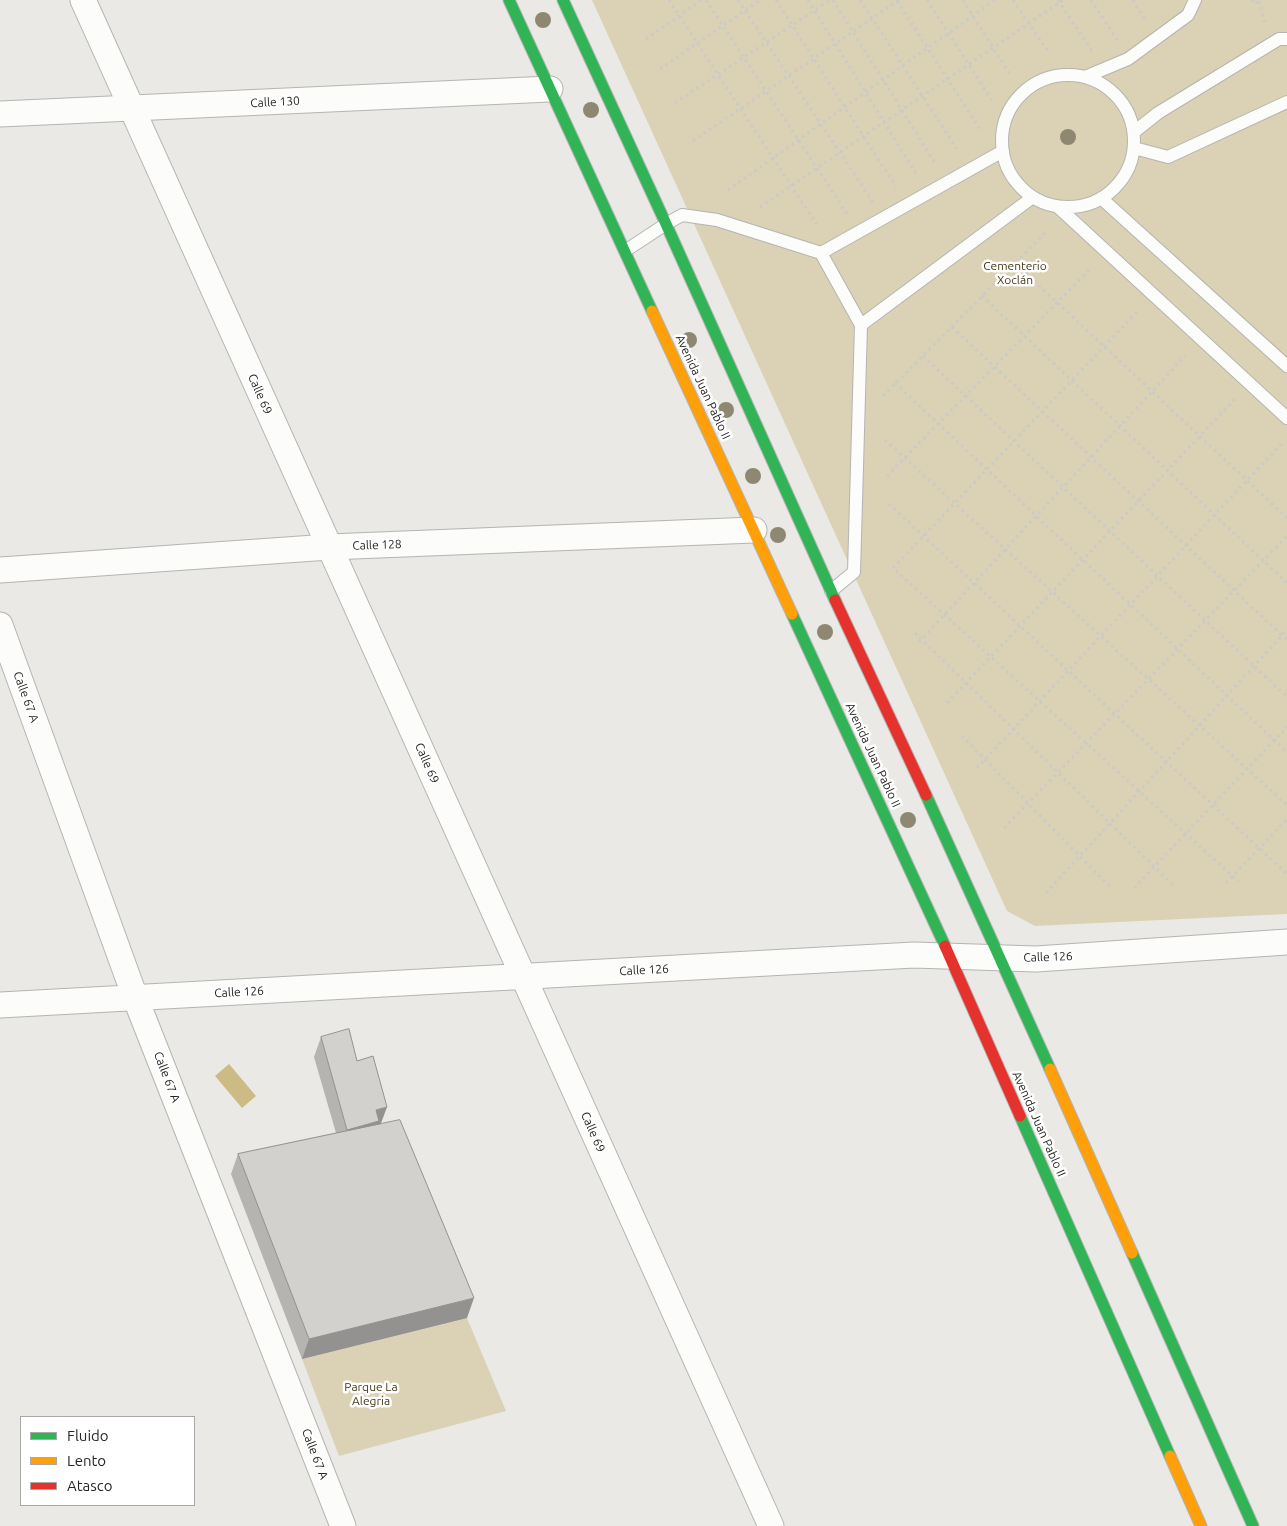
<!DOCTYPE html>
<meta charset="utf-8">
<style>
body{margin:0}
#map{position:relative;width:1287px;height:1526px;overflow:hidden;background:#eae9e5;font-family:Ubuntu,sans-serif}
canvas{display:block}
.legend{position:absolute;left:20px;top:1416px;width:175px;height:90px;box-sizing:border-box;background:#fff;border:1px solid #a8a8a7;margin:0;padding:6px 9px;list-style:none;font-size:15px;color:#262522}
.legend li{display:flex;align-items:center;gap:10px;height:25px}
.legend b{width:25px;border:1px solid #a8a8a7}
</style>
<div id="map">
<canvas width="1287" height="1526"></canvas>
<ul class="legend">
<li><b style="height:6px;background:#30b455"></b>Fluido</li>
<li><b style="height:6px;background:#ff9f0a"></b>Lento</li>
<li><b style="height:6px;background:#e5322d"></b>Atasco</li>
</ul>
</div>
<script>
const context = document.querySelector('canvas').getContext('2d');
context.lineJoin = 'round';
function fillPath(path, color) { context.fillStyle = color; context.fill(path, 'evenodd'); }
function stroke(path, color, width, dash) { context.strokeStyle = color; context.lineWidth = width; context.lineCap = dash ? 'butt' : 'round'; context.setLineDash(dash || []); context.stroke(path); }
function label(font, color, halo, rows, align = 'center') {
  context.font = font + ' Ubuntu,sans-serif'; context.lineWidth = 5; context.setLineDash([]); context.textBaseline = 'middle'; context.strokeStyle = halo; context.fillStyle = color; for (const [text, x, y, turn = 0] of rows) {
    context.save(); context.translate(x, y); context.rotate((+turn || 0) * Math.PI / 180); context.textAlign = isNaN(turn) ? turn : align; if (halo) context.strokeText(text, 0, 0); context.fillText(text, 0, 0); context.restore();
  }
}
const green = new Path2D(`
 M 592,0 L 1287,0 L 1287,914 L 1035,926 L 1007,911 Z
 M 467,1318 L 506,1411 L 339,1456 L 302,1359 Z`);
const water = new Path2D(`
 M 229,1064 L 256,1096 L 242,1108 L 215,1076 Z`);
const path = new Path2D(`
 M 669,0 L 819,228
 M 706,0 L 847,214
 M 738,0 L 873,202
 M 776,0 L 896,187
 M 808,0 L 917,175
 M 833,0 L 935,163
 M 860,0 L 957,149
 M 927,0 L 993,102
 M 963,0 L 1011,76
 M 1013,0 L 1049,53
 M 1058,0 L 1092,51
 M 1091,0 L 1118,41
 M 1133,0 L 1146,21
 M 1252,0 L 1255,4 L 1259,1
 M 897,1 L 980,129
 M 1259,1 L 1265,24
 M 646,39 L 702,0
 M 660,69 L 760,0
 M 675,103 L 830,0
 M 693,141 L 899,0
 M 728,190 L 995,0
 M 760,207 L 1063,0
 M 1015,263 L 1287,518
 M 982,296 L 1287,583
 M 1137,312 L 893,568 L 1239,882
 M 952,327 L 1287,640
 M 923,356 L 1287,697
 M 895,383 L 1287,752
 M 883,396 L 1045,233
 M 885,440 L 1287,805
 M 887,476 L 1089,270
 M 889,504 L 1287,874
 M 915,633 L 1174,886
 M 919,642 L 1186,355
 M 947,703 L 1235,399
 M 962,736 L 1112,889
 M 977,768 L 1283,442
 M 1004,828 L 1287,536
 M 1226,883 L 1287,819
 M 1134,888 L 1287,727
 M 1046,893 L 1287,630`);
const lane = new Path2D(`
 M1002 141a66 66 0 1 1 132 0a66 66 0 1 1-132 0Z
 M 1085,77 L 1128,59 L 1188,15 L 1195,0
 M 1134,132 L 1158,113 L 1279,39 L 1287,39
 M 1134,148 L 1168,157 L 1287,102
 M 1101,198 L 1287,366
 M 1057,206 L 1287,418
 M 625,251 L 666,224 L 682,215 L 717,220 L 821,253 L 1003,151
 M 821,253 L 861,325
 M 831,591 L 854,572 L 861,325 L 1033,197`);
const street = new Path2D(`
 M 83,0 L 771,1526
 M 0,114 L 550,89
 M 0,570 L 329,547 L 754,530
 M 0,625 L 135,997 L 343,1526
 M 0,1005 L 914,955 L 1036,959 L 1287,942`);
const fast = new Path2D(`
 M 509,0 L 652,311
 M 563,0 L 666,224 L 835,600
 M 792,614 L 945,946
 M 926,795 L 1050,1069
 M 1020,1116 L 1170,1456
 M 1132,1253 L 1253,1526`);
const slow = new Path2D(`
 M 652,311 L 792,614
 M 1050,1069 L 1132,1253
 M 1170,1456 L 1201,1526`);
const jam = new Path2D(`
 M 835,600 L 926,795
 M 945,946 L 1020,1116`);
const trees = [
 [543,20],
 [591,110],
 [1068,137],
 [689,340],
 [726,410],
 [753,476],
 [778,535],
 [825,632],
 [908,820]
];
const wall = new Path2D(`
 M 321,1037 L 381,1124 L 467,1318 L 302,1359 L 231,1174 L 238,1154 L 336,1133 L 314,1057 Z`);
const shadedWall = new Path2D(`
 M 387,1107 L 380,1126 L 340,1149 L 347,1130 L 376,1110 Z
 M 474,1298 L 467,1318 L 302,1359 L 309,1339 Z`);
const building = new Path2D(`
 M 349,1029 L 357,1061 L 373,1056 L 387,1107 L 376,1110 L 379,1121 L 347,1130 L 321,1037 Z
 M 400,1120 L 474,1298 L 309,1339 L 238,1154 Z`);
const streetNames = [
 ["Calle 130",275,102,-3],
 ["Avenida Juan Pablo II",703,387,65],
 ["Calle 69",260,394,66],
 ["Calle 128",377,545,-2],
 ["Calle 67 A",26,697,70],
 ["Avenida Juan Pablo II",873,755,65],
 ["Calle 69",427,763,66],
 ["Calle 126",1048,957,-2],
 ["Calle 126",644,970,-3],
 ["Calle 126",239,992,-3],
 ["Calle 67 A",167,1077,69],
 ["Avenida Juan Pablo II",1039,1124,66],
 ["Calle 69",593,1132,66],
 ["Calle 67 A",315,1454,69]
];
const parkNames = [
 ["Cementerio",1015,266],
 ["Xoclán",1015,280],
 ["Parque La",371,1387],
 ["Alegria",371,1401]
];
fillPath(green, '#dbd1b4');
fillPath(water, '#ccbb84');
stroke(lane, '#b4b4b1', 14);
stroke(street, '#b4b4b1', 27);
stroke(fast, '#b4b4b1', 13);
stroke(slow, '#b4b4b1', 13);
stroke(jam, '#b4b4b1', 13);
stroke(path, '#cacac7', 3, [2.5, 4]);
stroke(lane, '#fcfcfb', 12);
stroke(street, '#fcfcfb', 25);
stroke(fast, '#30b455', 11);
stroke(slow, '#ff9f0a', 11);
stroke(jam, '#e5322d', 11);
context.fillStyle = '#8e8873';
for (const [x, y] of trees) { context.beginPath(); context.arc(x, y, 8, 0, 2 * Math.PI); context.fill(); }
fillPath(wall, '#b5b4b1');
fillPath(shadedWall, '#939290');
fillPath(building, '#d2d1ce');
stroke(building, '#939290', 1);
label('12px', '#262522', '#fff', streetNames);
label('12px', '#433816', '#fff', parkNames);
</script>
